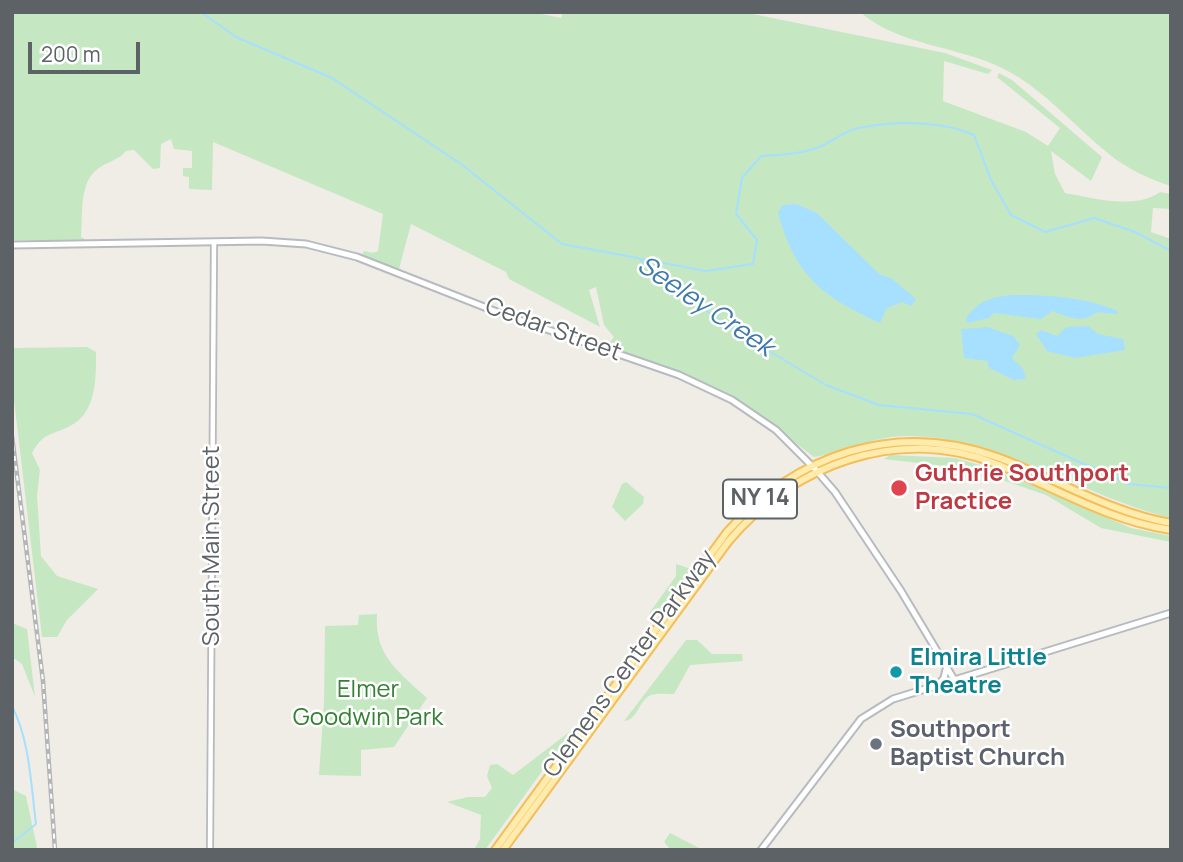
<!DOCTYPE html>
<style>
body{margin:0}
#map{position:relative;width:1183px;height:862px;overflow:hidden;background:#f0ede6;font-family:Manrope,sans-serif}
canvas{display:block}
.frame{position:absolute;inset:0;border:14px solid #5d6266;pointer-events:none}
.scale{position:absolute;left:28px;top:42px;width:112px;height:32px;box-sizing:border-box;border:4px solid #5d6266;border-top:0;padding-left:9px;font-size:21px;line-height:24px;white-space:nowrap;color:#5d6266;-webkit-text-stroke:5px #fff;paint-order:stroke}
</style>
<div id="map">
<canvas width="1183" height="862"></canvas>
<div class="frame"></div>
<div class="scale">200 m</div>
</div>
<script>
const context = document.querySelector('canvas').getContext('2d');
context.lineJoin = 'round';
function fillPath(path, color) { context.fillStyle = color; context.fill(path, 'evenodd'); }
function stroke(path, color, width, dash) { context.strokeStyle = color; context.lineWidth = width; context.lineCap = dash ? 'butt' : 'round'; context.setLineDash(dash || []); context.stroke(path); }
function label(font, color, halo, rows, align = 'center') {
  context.font = font + ' Manrope,sans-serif'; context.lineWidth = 5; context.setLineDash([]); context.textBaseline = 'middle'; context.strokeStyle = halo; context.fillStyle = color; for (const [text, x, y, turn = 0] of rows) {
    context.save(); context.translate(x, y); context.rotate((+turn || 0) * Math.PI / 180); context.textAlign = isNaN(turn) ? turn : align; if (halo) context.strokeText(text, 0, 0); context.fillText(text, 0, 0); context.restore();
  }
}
const green = new Path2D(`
 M 12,12 L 532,12 L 561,18 L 563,12 L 743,12 L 945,53 L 992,70 L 988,74 L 944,61 L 943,101 L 1026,132 L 1048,146 L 1060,128 L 997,77 L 999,73 L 1012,80 L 1102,157 L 1091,181 L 1051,151 L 1055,174 L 1065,193 C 1094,198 1135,210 1160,192 L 1171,194 L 1171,209 L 1153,208 L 1151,232 L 1171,239 L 1171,518 C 1081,496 1001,436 907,436 C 872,436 846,453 814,457 L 740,401 L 674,370 L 603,345 L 603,341 L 611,341 L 614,337 L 604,325 L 596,287 L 589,290 L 600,327 L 509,279 L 506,272 L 411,224 L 399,269 L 362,255 L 364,251 L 373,253 L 378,251 L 383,214 L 213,142 L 212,190 L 189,189 L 189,177 L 183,176 L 183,168 L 192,168 L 192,151 L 174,149 L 171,139 L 161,144 L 160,168 L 153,169 L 134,150 L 126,151 C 117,162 104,162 94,172 C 79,188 83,217 81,237 L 86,240 L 12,240 Z
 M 860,12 L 1171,12 L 1171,186 C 1149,179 1127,169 1109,154 C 1075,127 1044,89 1004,69 C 959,46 899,46 860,12 Z
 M 87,347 L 96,352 C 96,377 97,413 70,426 C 50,436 44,432 32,453 L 40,470 L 37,495 L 41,556 L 57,576 L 98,589 L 67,620 L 57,637 L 42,637 L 12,383 L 12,352 L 14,348 Z
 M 890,455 L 955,458 L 994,469 L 1131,528 L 1171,536 L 1171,542 L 1101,528 L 1046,495 L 970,469 L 884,459 Z
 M 626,482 L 644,497 L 643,504 L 625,521 L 612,507 L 622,484 Z
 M 676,564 L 691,569 L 652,621 L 650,612 L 676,576 Z
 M 377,614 C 374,656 399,672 427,698 L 394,747 L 361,750 L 361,776 L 319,775 L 324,704 L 325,626 L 358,625 L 359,615 Z
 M 12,623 L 27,629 L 35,697 L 22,664 L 12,657 Z
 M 686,640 L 697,640 L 712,654 L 742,654 L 743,661 L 690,665 L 674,694 C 667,694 657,693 651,695 C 638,701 638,720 624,721 Z
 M 572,730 L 485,850 L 474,850 L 480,839 L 481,815 L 447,802 L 468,797 L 485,797 L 492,788 L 487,776 L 490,765 L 497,764 L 513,775 Z
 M 12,789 L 26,796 L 37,847 L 34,850 L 12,850 Z
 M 670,833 L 703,850 L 671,850 L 664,842 Z`);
const water = new Path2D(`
 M 796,204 L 817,213 L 879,274 L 891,278 L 916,299 L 911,306 L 902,302 L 887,308 L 880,323 C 823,297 795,276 778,213 L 783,205 Z
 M 1013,295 C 1050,295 1084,297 1118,311 L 1117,314 L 1097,312 C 1082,325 1067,316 1052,311 L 1041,319 L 994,313 L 989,318 L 967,323 L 966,318 C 979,300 992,297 1013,295 Z
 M 1088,326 L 1098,334 L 1123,339 L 1125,350 L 1075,358 L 1047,351 L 1036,334 L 1041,330 L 1057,336 L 1066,327 Z
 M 988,327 L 1013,336 L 1020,345 L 1012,358 L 1023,369 L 1026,379 L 1014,380 L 989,368 L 987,361 L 964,358 L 961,329 Z`);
const stream = new Path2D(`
 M 201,12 L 236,37 L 332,78 L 461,164 L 562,244 L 638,258 L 724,324 L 826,385 L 879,405 L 972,414 L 1129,484 L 1171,488
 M 642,259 L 706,271 L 753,264 L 757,240 L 736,214 L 742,178 L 761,156 C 781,155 801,154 819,147 C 832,142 844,131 858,128 C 895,121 939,120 974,135 L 991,180 L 1011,215 L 1045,232 L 1094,218 L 1135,232 L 1171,251
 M 12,706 C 30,741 31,786 36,824 L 12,843`);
const tertiary = new Path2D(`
 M 210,850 L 214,242`);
const secondary = new Path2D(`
 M 12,245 L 262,241 L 306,244 L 357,257 L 497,312 L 679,375 L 732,400 L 776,430 L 815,469 L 835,492 L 901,591 L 955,681
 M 937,686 L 944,678 L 947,665
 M 761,850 L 861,719 L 893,699 L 1171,613`);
const primary = new Path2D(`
 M 495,850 L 727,532 C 797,454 895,420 997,457 C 1055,478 1109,512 1171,523
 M 503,850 L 728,542 C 793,464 899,425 996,464 C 1053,487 1109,521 1171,530`);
const rail = new Path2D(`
 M 12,436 L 43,681 L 55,850`);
const markers = [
 [899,488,9,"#e0444e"],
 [896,672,7,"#0f9aa8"],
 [876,744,7,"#6b7280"]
];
const shields = [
 [760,499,74]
];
const shieldNames = [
 ["NY 14",760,499]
];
const streetNames = [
 ["Cedar Street",553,330,20],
 ["South Main Street",212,546,-90],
 ["Clemens Center Parkway",630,664,-54]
];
const healthNames = [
 ["Guthrie Southport",915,474],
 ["Practice",915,502]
];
const cultureNames = [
 ["Elmira Little",910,658],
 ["Theatre",910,686]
];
const parkNames = [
 ["Elmer",368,690],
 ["Goodwin Park",368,718]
];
const worshipNames = [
 ["Southport",890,730],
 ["Baptist Church",890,758]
];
const waterNames = [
 ["Seeley Creek",705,307,34]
];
fillPath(green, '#c5e8c2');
fillPath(water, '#a7dfff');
stroke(stream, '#a7dfff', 2);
stroke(tertiary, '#b6b9bd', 8);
stroke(secondary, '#b7bbc0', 9);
stroke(primary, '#f4be5b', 10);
stroke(tertiary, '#fff', 4.5);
stroke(secondary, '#fff', 5);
stroke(primary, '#ffecac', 6);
stroke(rail, '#b4b5b6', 4.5);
stroke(rail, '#fff', 2, [5]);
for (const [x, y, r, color] of markers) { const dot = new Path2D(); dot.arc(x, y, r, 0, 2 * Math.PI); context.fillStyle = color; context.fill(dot); stroke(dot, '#fff', 2.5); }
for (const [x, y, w] of shields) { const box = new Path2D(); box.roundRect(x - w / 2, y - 19.5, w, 39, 5); context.fillStyle = '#fff'; context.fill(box); stroke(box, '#5d6266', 2); }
label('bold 23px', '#5d6266', null, shieldNames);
label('24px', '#5d6266', '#fff', streetNames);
label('bold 24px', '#be3a42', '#fff', healthNames, 'left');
label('bold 24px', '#0d838f', '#fff', cultureNames, 'left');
label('24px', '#348132', '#fff', parkNames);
label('bold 24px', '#5b616d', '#fff', worshipNames, 'left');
label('italic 26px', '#3e7aab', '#fff', waterNames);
</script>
